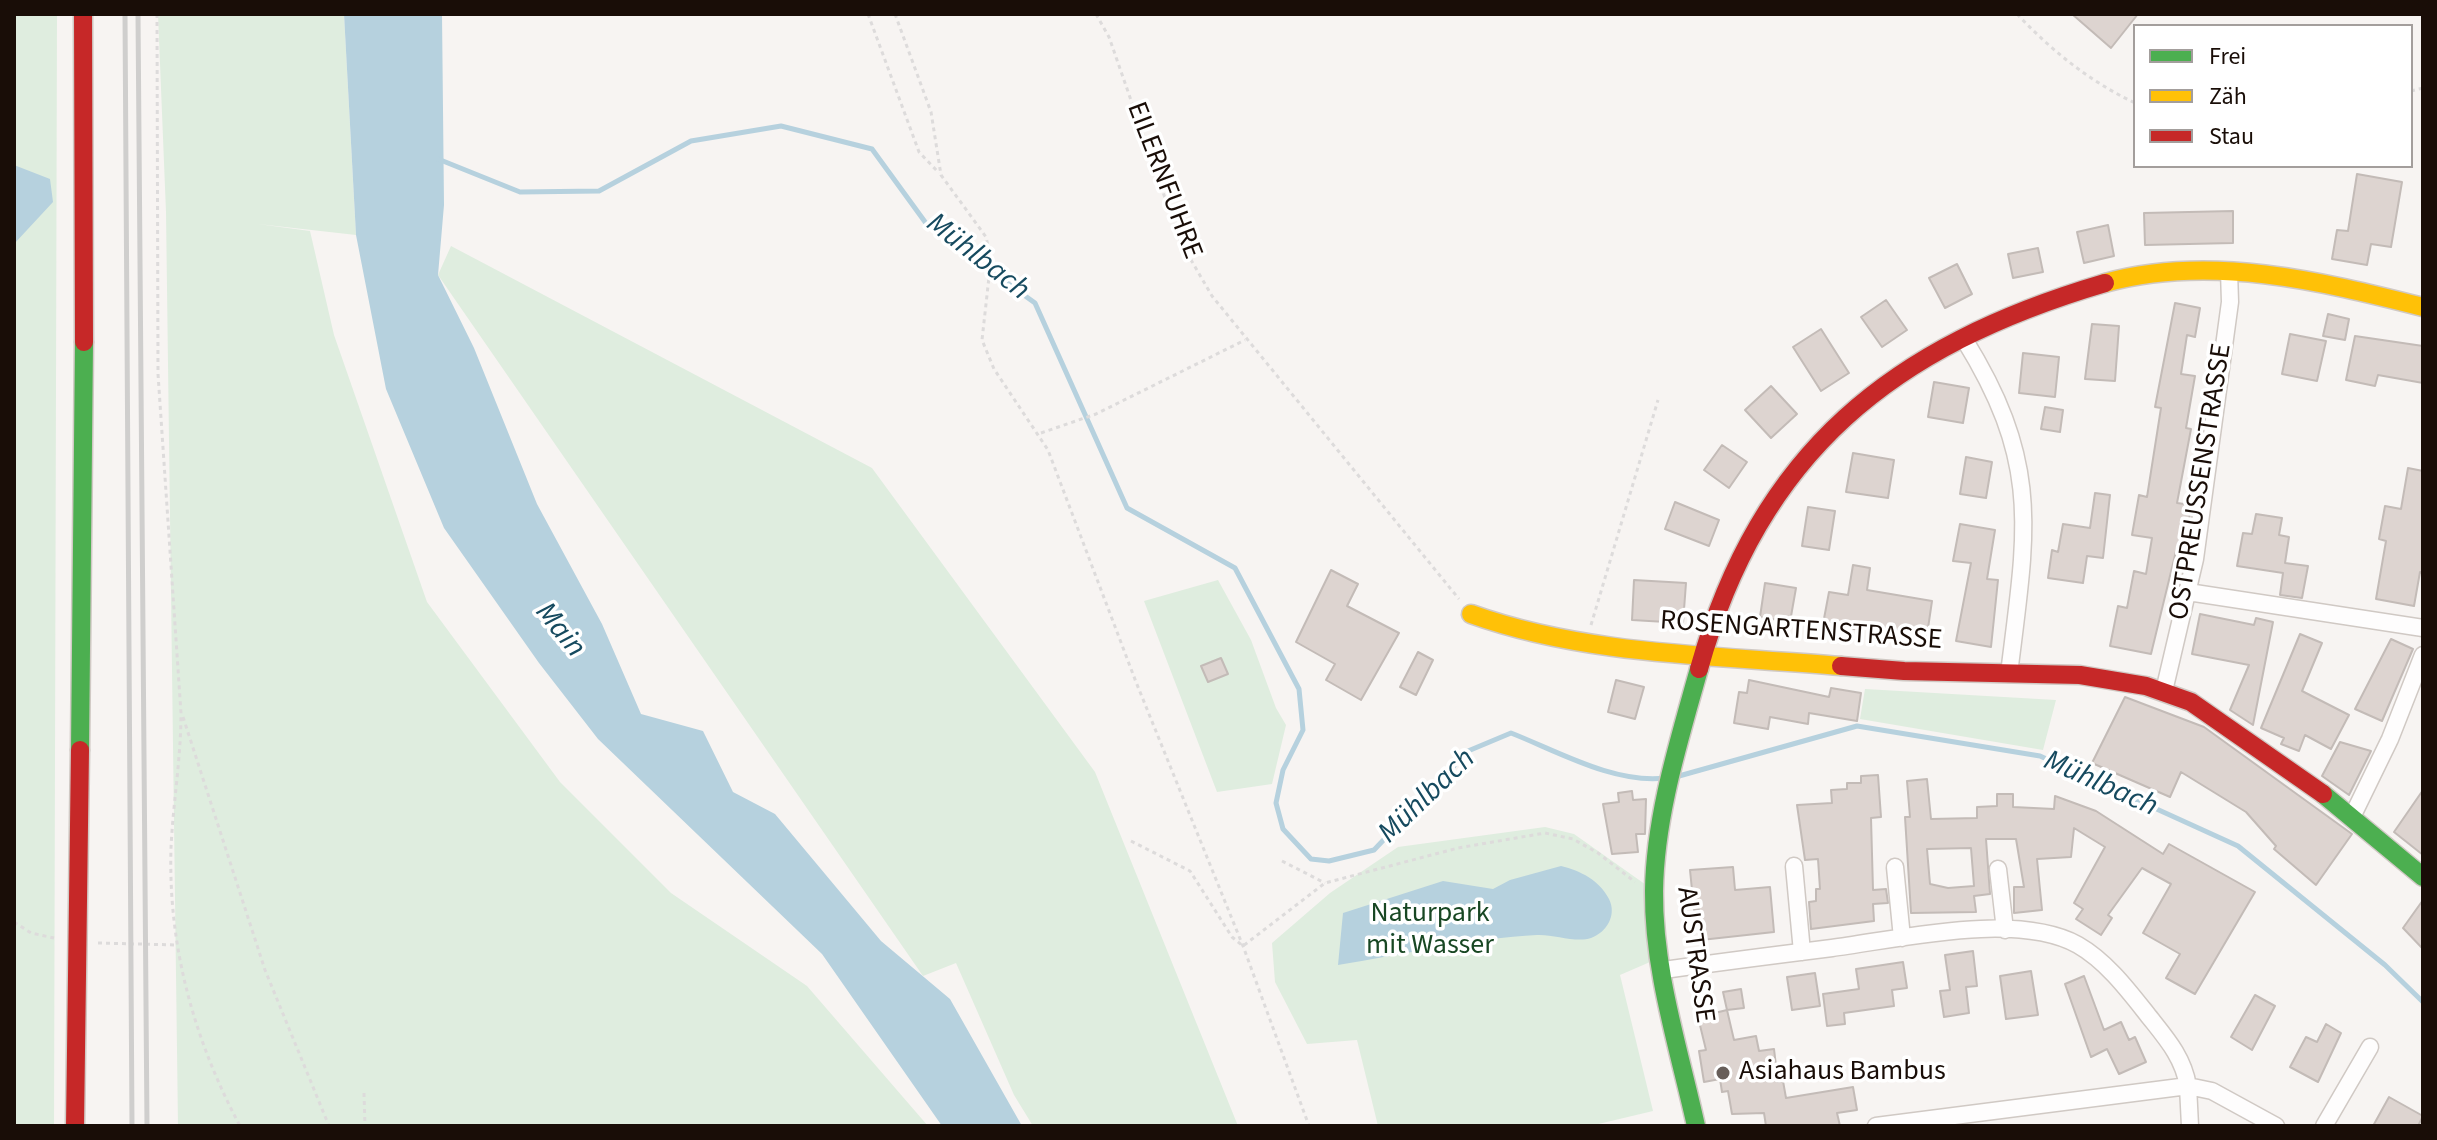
<!DOCTYPE html>
<meta charset="utf-8">
<style>
body{margin:0}
#map{position:relative;width:2437px;height:1140px;overflow:hidden;background:#f7f4f2;font-family:"Source Sans 3",sans-serif}
canvas{display:block}
.frame{position:absolute;inset:0;border:16px solid #190d07;pointer-events:none}
.legend{position:absolute;left:2133px;top:24px;width:280px;height:144px;box-sizing:border-box;background:#fff;border:2px solid #a39e9c;margin:0;padding:10px 14px;list-style:none;font-size:24px;color:#190d07}
.legend li{display:flex;align-items:center;gap:16px;height:40px}
.legend b{width:40px;border:2px solid #a39e9c}
</style>
<div id="map">
<canvas width="2437" height="1140"></canvas>
<div class="frame"></div>
<ul class="legend">
<li><b style="height:10px;background:#4caf50"></b>Frei</li>
<li><b style="height:10px;background:#ffc107"></b>Zäh</li>
<li><b style="height:10px;background:#c62828"></b>Stau</li>
</ul>
</div>
<script>
const context = document.querySelector('canvas').getContext('2d');
context.lineJoin = 'round';
function fillPath(path, color) { context.fillStyle = color; context.fill(path, 'evenodd'); }
function stroke(path, color, width, dash) { context.strokeStyle = color; context.lineWidth = width; context.lineCap = dash ? 'butt' : 'round'; context.setLineDash(dash || []); context.stroke(path); }
function label(font, color, halo, rows, align = 'center') {
  context.font = font + ' "Source Sans 3",sans-serif'; context.lineWidth = 7; context.setLineDash([]); context.textBaseline = 'middle'; context.strokeStyle = halo; context.fillStyle = color; for (const [text, x, y, turn = 0] of rows) {
    context.save(); context.translate(x, y); context.rotate((+turn || 0) * Math.PI / 180); context.textAlign = isNaN(turn) ? turn : align; if (halo) context.strokeText(text, 0, 0); context.fillText(text, 0, 0); context.restore();
  }
}
const green = new Path2D(`
 M 14,14 L 57,14 L 54,1126 L 14,1126 Z
 M 158,14 L 344,14 L 356,235 L 258,224 L 310,231 L 334,335 L 427,602 L 560,782 L 671,893 L 807,986 L 928,1126 L 178,1126 L 166,212 Z
 M 451,246 L 872,468 L 1095,772 L 1238,1126 L 1033,1126 L 1014,1095 L 956,963 L 923,976 L 438,275 Z
 M 1218,580 L 1251,640 L 1276,708 L 1286,725 L 1272,784 L 1217,792 L 1144,601 Z
 M 1865,689 L 2056,700 L 2043,750 L 1860,719 Z
 M 1545,827 L 1574,834 L 1649,887 L 1657,959 L 1620,975 L 1653,1111 L 1590,1126 L 1378,1126 L 1357,1040 L 1307,1044 L 1275,982 L 1272,943 L 1330,893 L 1398,847 Z`);
const water = new Path2D(`
 M 344,14 L 442,14 L 444,205 L 438,275 L 474,348 L 537,504 L 602,624 L 641,714 L 703,731 L 733,792 L 775,814 L 881,941 L 950,999 L 1022,1126 L 942,1126 L 822,954 L 598,739 L 539,663 L 444,528 L 386,389 L 356,235 Z
 M 14,165 L 50,179 L 53,202 L 14,244 Z
 M 1561,866 C 1581,871 1599,880 1609,899 C 1617,915 1607,932 1591,938 C 1576,943 1553,934 1537,935 C 1475,938 1400,955 1338,965 L 1343,913 L 1443,881 L 1493,889 L 1510,880 Z`);
const stream = new Path2D(`
 M 438,159 L 520,192 L 599,191 L 691,141 L 781,126 L 872,149 L 928,226 L 1035,303 L 1127,508 L 1235,568 L 1299,689 L 1303,730 L 1283,770 L 1276,803 L 1283,829 L 1311,859 L 1329,861 L 1374,850 L 1468,751 L 1511,733 C 1557,751 1614,784 1665,778
 M 1679,776 L 1857,726 L 2040,756 L 2238,846 L 2385,965 L 2423,1002`);
const building = new Path2D(`
 M 2072,14 L 2138,14 L 2111,48 Z
 M 2357,174 L 2402,182 L 2391,247 L 2371,244 L 2367,265 L 2332,259 L 2337,230 L 2348,231 Z
 M 2233,211 L 2233,243 L 2145,245 L 2144,213 Z
 M 2108,225 L 2114,256 L 2084,263 L 2077,232 Z
 M 2038,248 L 2043,272 L 2013,278 L 2008,254 Z
 M 1957,264 L 1972,294 L 1945,308 L 1929,278 Z
 M 1886,300 L 1907,330 L 1882,347 L 1861,317 Z
 M 2175,303 L 2200,308 L 2195,337 L 2187,335 L 2181,374 L 2195,376 L 2186,428 L 2191,429 L 2177,503 L 2191,505 L 2186,544 L 2178,543 L 2151,654 L 2110,646 L 2118,606 L 2127,608 L 2134,571 L 2146,574 L 2152,538 L 2132,535 L 2139,495 L 2147,497 L 2161,408 L 2155,407 Z
 M 2328,314 L 2349,319 L 2345,340 L 2323,336 Z
 M 2092,324 L 2119,326 L 2115,381 L 2085,379 Z
 M 1821,329 L 1849,373 L 1821,391 L 1793,347 Z
 M 2290,334 L 2326,341 L 2317,381 L 2282,374 Z
 M 2355,336 L 2423,346 L 2423,383 L 2378,375 L 2375,386 L 2346,380 Z
 M 2023,353 L 2059,357 L 2055,397 L 2019,393 Z
 M 1934,382 L 1969,388 L 1963,423 L 1928,417 Z
 M 1771,386 L 1797,414 L 1771,438 L 1745,410 Z
 M 2045,407 L 2063,410 L 2060,432 L 2041,429 Z
 M 1722,445 L 1747,462 L 1729,488 L 1704,470 Z
 M 1853,453 L 1894,460 L 1888,498 L 1846,492 Z
 M 1966,457 L 1992,462 L 1986,498 L 1960,494 Z
 M 2408,468 L 2423,471 L 2423,573 L 2420,572 L 2414,606 L 2376,599 L 2386,541 L 2379,539 L 2385,506 L 2401,509 Z
 M 2095,493 L 2110,495 L 2103,558 L 2087,556 L 2083,583 L 2048,578 L 2052,550 L 2058,552 L 2063,524 L 2090,528 Z
 M 1675,502 L 1719,520 L 1709,546 L 1665,529 Z
 M 1808,507 L 1835,511 L 1829,550 L 1802,546 Z
 M 2256,514 L 2282,518 L 2279,535 L 2289,537 L 2285,563 L 2308,566 L 2302,598 L 2280,595 L 2283,573 L 2237,566 L 2243,533 L 2252,534 Z
 M 1960,524 L 1995,530 L 1987,579 L 1998,580 L 1991,647 L 1956,641 L 1971,563 L 1953,561 Z
 M 1853,565 L 1870,568 L 1867,590 L 1932,601 L 1927,635 L 1861,624 L 1860,630 L 1823,624 L 1829,592 L 1848,595 Z
 M 1331,570 L 1358,584 L 1347,606 L 1399,633 L 1361,700 L 1326,680 L 1335,664 L 1296,642 Z
 M 1634,580 L 1686,583 L 1683,623 L 1632,620 Z
 M 1765,583 L 1796,588 L 1790,622 L 1760,617 Z
 M 2200,614 L 2254,625 L 2256,618 L 2273,622 L 2253,725 L 2230,710 L 2249,665 L 2192,654 Z
 M 2300,634 L 2322,643 L 2302,691 L 2349,715 L 2331,749 L 2305,735 L 2299,751 L 2281,744 L 2284,738 L 2261,728 Z
 M 2391,639 L 2413,649 L 2382,721 L 2355,709 Z
 M 1418,652 L 1433,660 L 1416,695 L 1400,687 Z
 M 1221,658 L 1228,674 L 1208,682 L 1201,666 Z
 M 1616,680 L 1644,687 L 1635,719 L 1608,712 Z
 M 1749,680 L 1829,697 L 1831,688 L 1861,693 L 1857,721 L 1809,713 L 1808,724 L 1770,717 L 1768,729 L 1734,723 L 1739,692 L 1747,693 Z
 M 2125,697 L 2204,727 L 2352,834 L 2316,885 L 2274,849 L 2276,846 L 2246,812 L 2181,772 L 2170,797 L 2092,763 Z
 M 2340,742 L 2371,751 L 2349,795 L 2322,776 Z
 M 1878,775 L 1881,817 L 1871,818 L 1873,890 L 1886,889 L 1888,903 L 1873,904 L 1874,921 L 1811,929 L 1809,902 L 1816,901 L 1816,889 L 1820,889 L 1818,859 L 1805,860 L 1797,805 L 1832,803 L 1831,790 L 1847,789 L 1847,783 L 1861,783 L 1861,776 Z
 M 1927,779 L 1931,819 L 1977,818 L 1977,807 L 1997,806 L 1997,794 L 2013,794 L 2013,807 L 2054,809 L 2055,796 L 2096,811 L 2163,854 L 2169,844 L 2255,892 L 2195,994 L 2166,978 L 2180,954 L 2143,933 L 2171,884 L 2142,868 L 2108,915 L 2112,918 L 2101,935 L 2076,919 L 2083,909 L 2074,903 L 2105,847 L 2074,828 L 2071,857 L 2037,859 L 2042,910 L 2014,913 L 2014,887 L 2024,887 L 2016,839 L 1986,839 L 1990,894 L 1974,896 L 1976,912 L 1911,913 L 1905,817 L 1910,817 L 1907,781 ZM 1971,848 L 1974,886 L 1948,888 L 1930,884 L 1927,849 Z
 M 2423,790 L 2423,855 L 2394,832 Z
 M 1632,791 L 1633,800 L 1646,799 L 1645,834 L 1636,834 L 1638,852 L 1612,854 L 1603,804 L 1619,802 L 1618,793 Z
 M 1733,867 L 1735,890 L 1770,887 L 1774,932 L 1701,940 L 1699,909 L 1694,910 L 1690,870 Z
 M 2423,900 L 2423,949 L 2403,928 Z
 M 1973,951 L 1977,986 L 1966,987 L 1969,1013 L 1944,1017 L 1940,991 L 1950,990 L 1945,955 Z
 M 1903,962 L 1907,988 L 1892,990 L 1894,1006 L 1844,1013 L 1845,1024 L 1827,1026 L 1823,994 L 1859,989 L 1856,969 Z
 M 2031,971 L 2038,1015 L 2006,1019 L 2000,976 Z
 M 1815,973 L 1820,1006 L 1792,1010 L 1787,977 Z
 M 2084,976 L 2104,1030 L 2121,1022 L 2129,1040 L 2135,1037 L 2146,1062 L 2119,1074 L 2107,1049 L 2091,1057 L 2065,984 Z
 M 1741,989 L 1744,1008 L 1727,1010 L 1723,992 Z
 M 2255,995 L 2275,1006 L 2252,1050 L 2231,1037 Z
 M 1727,1010 L 1734,1040 L 1756,1036 L 1759,1051 L 1774,1049 L 1778,1082 L 1783,1081 L 1786,1098 L 1853,1087 L 1857,1110 L 1837,1113 L 1840,1126 L 1766,1126 L 1764,1113 L 1732,1114 L 1728,1091 L 1722,1092 L 1720,1079 L 1704,1082 L 1699,1051 L 1706,1050 L 1698,1017 Z
 M 2326,1024 L 2341,1033 L 2318,1082 L 2290,1067 L 2306,1037 L 2317,1042 Z
 M 2389,1097 L 2423,1116 L 2418,1126 L 2373,1126 Z`);
const path = new Path2D(`
 M 157,14 L 158,374 L 181,713 C 181,759 173,803 171,848 C 168,946 194,1040 240,1126
 M 868,14 L 919,152 L 939,173
 M 895,14 L 931,112 L 941,175 L 986,237 L 991,259 L 982,340 L 994,369 L 1048,450 L 1136,682 L 1243,946 L 1309,1126
 M 1096,14 L 1109,37 L 1180,241 L 1212,296 L 1459,599
 M 2017,14 C 2052,51 2089,81 2135,103
 M 2411,91 L 2423,88
 M 1041,433 L 1096,414 L 1245,340
 M 1591,625 L 1658,400
 M 183,717 L 265,970 L 329,1126
 M 1131,841 L 1190,871 L 1232,937 L 1243,946 L 1325,883 L 1458,848 L 1545,833 L 1573,839 L 1598,853 L 1635,882
 M 1282,861 L 1325,883
 M 14,922 L 31,933 L 54,938
 M 98,943 L 178,945
 M 364,1093 L 365,1126`);
const street = new Path2D(`
 M 1964,339 C 2043,466 2026,533 2009,674
 M 2188,592 L 2423,628
 M 2164,691 L 2195,559 L 2230,302 L 2229,271
 M 2353,815 L 2390,739 L 2423,655
 M 1794,866 L 1802,952
 M 1895,867 L 1902,938
 M 1998,869 L 2005,930
 M 1664,970 C 1720,962 1776,955 1832,948 C 1900,939 2016,911 2078,945 C 2106,961 2128,990 2147,1014 C 2165,1037 2183,1056 2188,1086 L 2212,1091 L 2276,1126
 M 1876,1126 L 2188,1086 L 2190,1126
 M 2324,1126 L 2370,1047`);
const fast = new Path2D(`
 M 80,750 L 84,342
 M 2323,794 L 2423,877
 M 1696,1126 C 1679,1049 1653,970 1654,891 C 1655,816 1679,741 1699,669`);
const slow = new Path2D(`
 M 2105,283 C 2209,254 2321,281 2423,307
 M 1471,614 C 1588,656 1717,655 1841,666`);
const jam = new Path2D(`
 M 83,14 L 84,342
 M 1841,666 L 1904,671 L 2080,675 L 2146,686 L 2191,702 L 2323,794
 M 1699,669 C 1760,451 1892,346 2105,283
 M 75,1126 L 80,750`);
const rail = new Path2D(`
 M 125,14 L 132,1126
 M 138,14 L 147,1126`);
const markers = [
 [1723,1073,8,"#675e59"]
];
const streetNames = [
 ["EILERNFUHRE",1163,181,69],
 ["OSTPREUSSENSTRASSE",2202,482,-81],
 ["ROSENGARTENSTRASSE",1801,632,4],
 ["AUSTRASSE",1694,955,82]
];
const parkNames = [
 ["Naturpark",1430,915],
 ["mit Wasser",1430,947]
];
const poiNames = [
 ["Asiahaus Bambus",1739,1073]
];
const waterNames = [
 ["Mühlbach",977,258,38],
 ["Main",559,631,51],
 ["Mühlbach",2100,785,24],
 ["Mühlbach",1428,797,-44]
];
fillPath(green, '#dfeddf');
fillPath(water, '#b6d1de');
stroke(stream, '#b6d1de', 5);
fillPath(building, '#ddd4d0');
stroke(building, '#c3bbb7', 2);
stroke(street, '#d0c9c4', 19);
stroke(fast, '#d0c9c4', 21);
stroke(slow, '#d0c9c4', 21);
stroke(jam, '#d0c9c4', 21);
stroke(path, '#dddbdb', 3, [4, 4]);
stroke(street, '#fefdfd', 16);
stroke(fast, '#4caf50', 18);
stroke(slow, '#ffc107', 18);
stroke(jam, '#c62828', 18);
stroke(rail, '#cfcecd', 5);
for (const [x, y, r, color] of markers) { const dot = new Path2D(); dot.arc(x, y, r, 0, 2 * Math.PI); context.fillStyle = color; context.fill(dot); stroke(dot, '#fff', 3); }
label('28px', '#190d07', '#fff', streetNames);
label('28px', '#184723', '#fff', parkNames);
label('28px', '#190d07', '#fff', poiNames, 'left');
label('italic 30px', '#164a5f', '#fff', waterNames);
</script>
